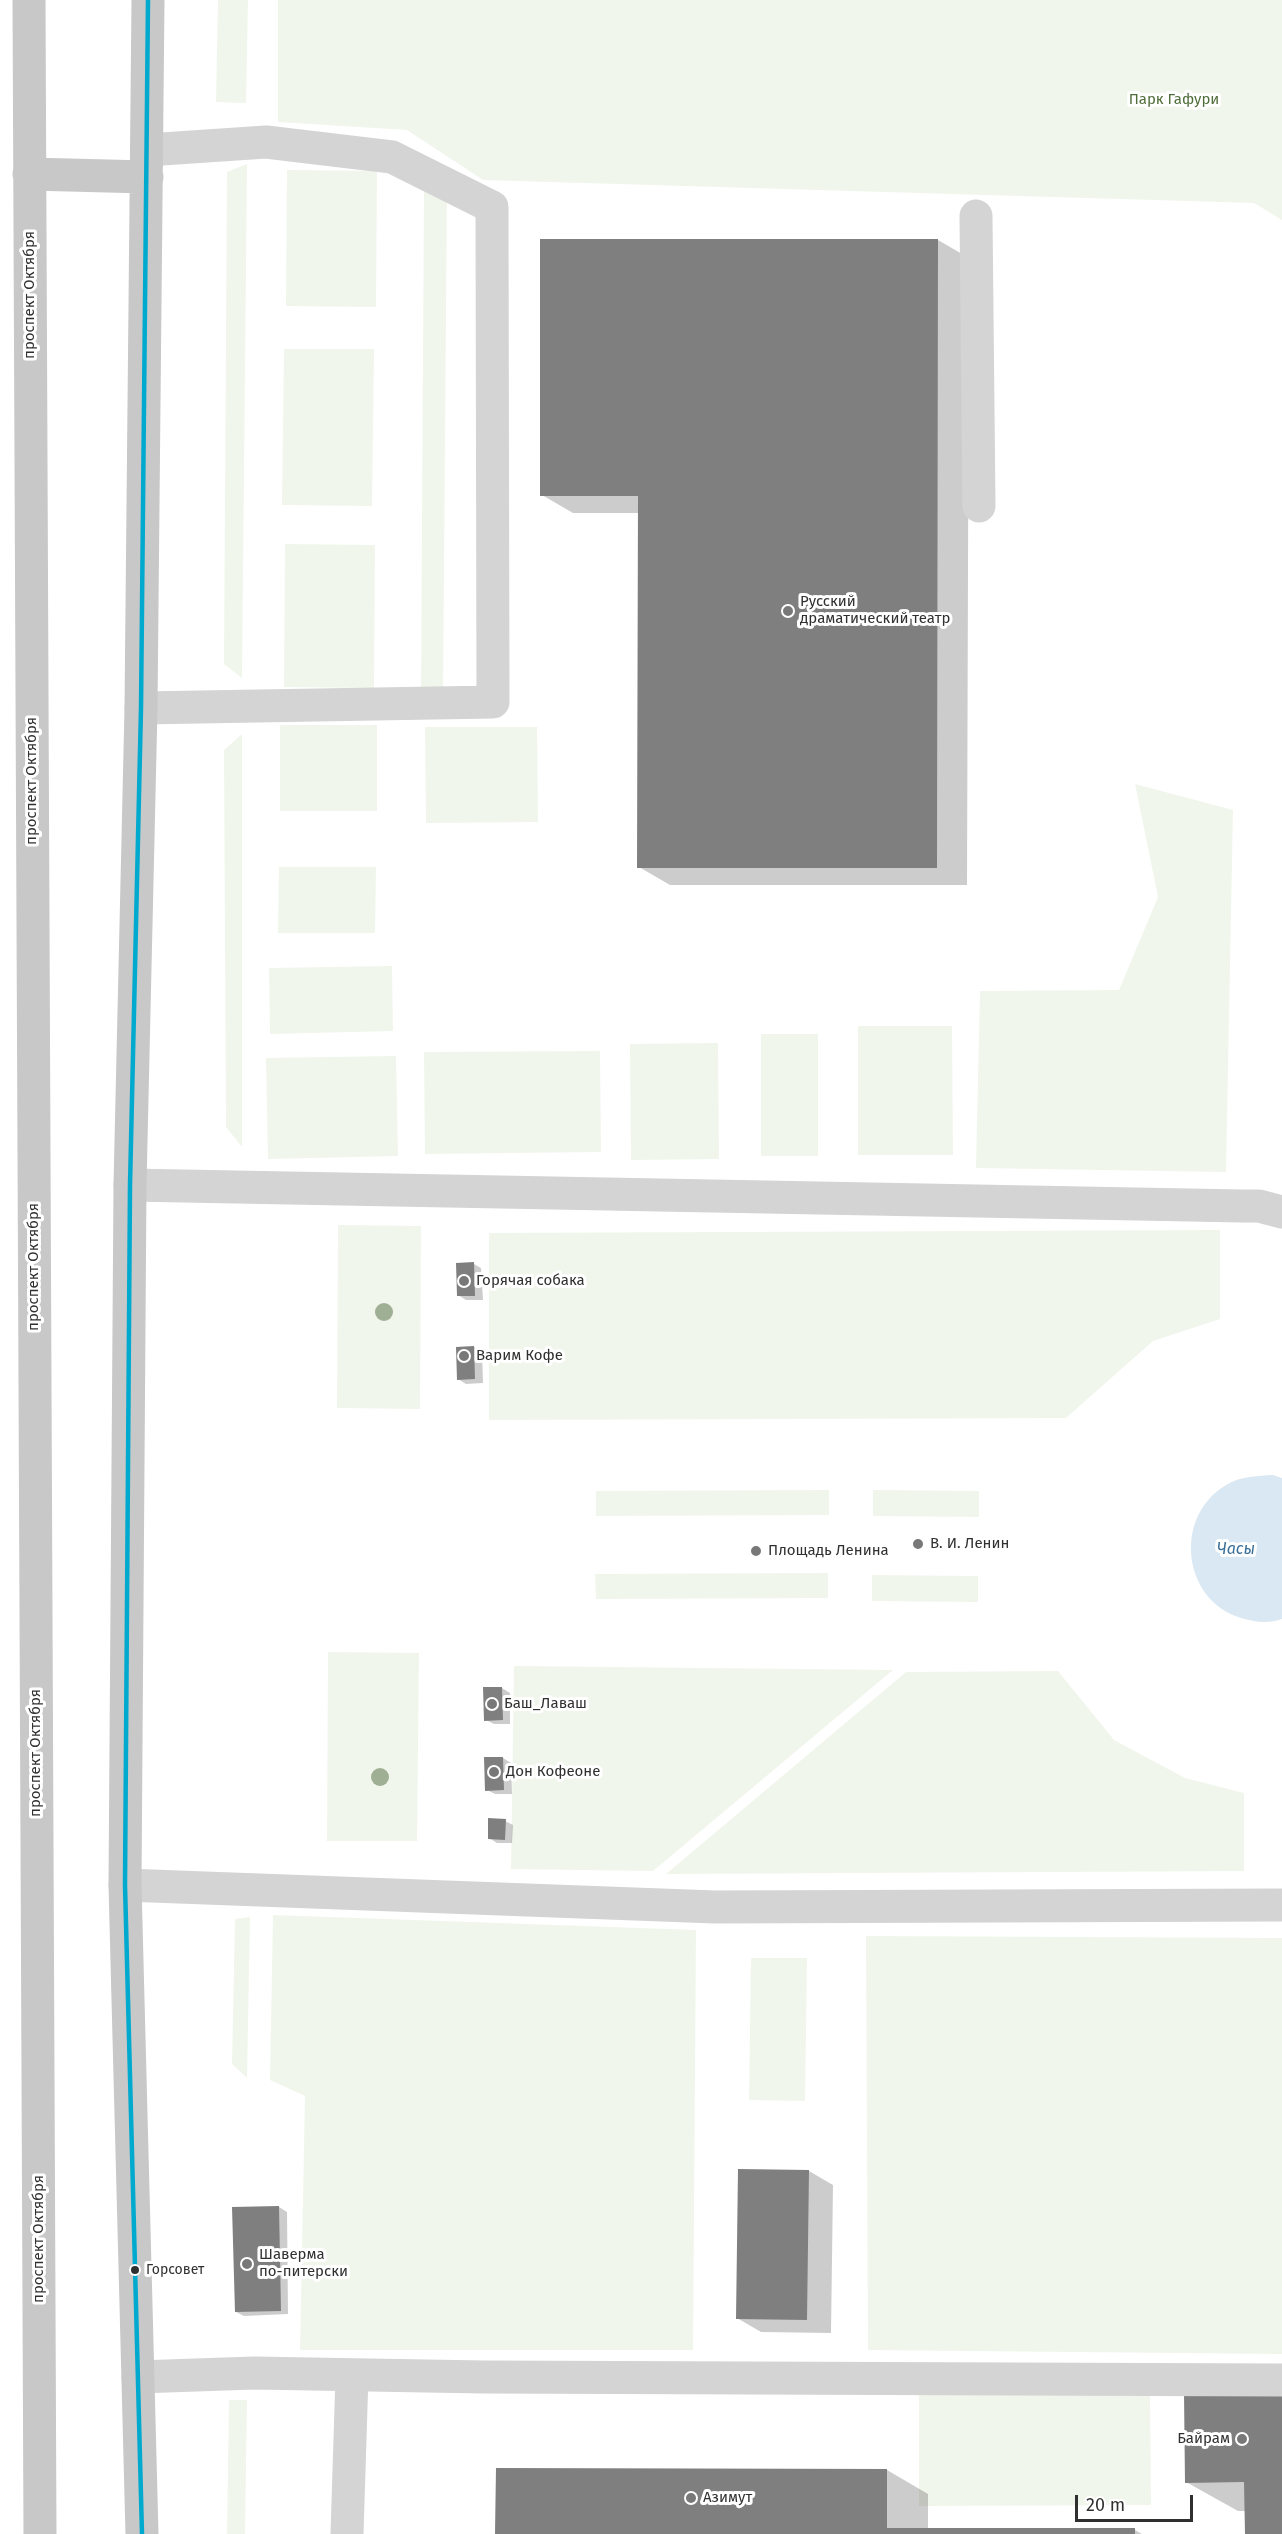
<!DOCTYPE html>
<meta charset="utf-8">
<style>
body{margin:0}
#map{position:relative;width:1282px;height:2534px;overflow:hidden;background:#fff;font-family:"Fira Sans",sans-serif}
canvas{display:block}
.scale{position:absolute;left:1075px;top:2495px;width:118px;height:27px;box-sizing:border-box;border:3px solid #303030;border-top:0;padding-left:8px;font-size:18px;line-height:21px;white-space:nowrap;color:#303030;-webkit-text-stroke:4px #fff;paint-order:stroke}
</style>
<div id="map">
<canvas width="1282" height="2534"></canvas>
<div class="scale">20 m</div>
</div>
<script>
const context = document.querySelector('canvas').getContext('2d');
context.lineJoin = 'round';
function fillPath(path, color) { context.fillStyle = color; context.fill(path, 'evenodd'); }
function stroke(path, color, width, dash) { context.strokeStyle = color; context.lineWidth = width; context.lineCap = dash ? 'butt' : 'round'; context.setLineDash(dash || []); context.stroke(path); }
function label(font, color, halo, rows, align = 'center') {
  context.font = font + ' "Fira Sans",sans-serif'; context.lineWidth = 6; context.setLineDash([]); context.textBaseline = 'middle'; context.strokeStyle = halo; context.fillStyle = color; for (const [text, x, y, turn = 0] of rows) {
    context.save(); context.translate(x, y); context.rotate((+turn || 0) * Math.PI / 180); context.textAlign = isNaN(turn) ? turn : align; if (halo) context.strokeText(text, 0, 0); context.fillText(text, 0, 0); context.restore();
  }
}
const green = new Path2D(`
 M 218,0 L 248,0 L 246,103 L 216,102 Z
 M 278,0 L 1282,0 L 1282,220 L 1254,203 L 483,180 L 407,130 L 278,122 Z
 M 247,164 L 242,678 L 224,664 L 227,172 Z
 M 287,170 L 377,171 L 376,307 L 286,306 Z
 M 424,187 L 447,187 L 443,695 L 421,695 Z
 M 284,349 L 374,349 L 372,506 L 282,505 Z
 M 285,544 L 375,545 L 374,688 L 284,687 Z
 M 280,725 L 377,725 L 377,811 L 280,811 Z
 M 425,727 L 537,727 L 538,822 L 426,823 Z
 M 242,734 L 242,1147 L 226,1127 L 224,750 Z
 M 1135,784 L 1233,810 L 1226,1172 L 976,1168 L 980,991 L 1119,990 L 1158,897 Z
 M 279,867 L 376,867 L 375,933 L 278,933 Z
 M 392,966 L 393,1031 L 270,1034 L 269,968 Z
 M 858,1026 L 952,1026 L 953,1155 L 858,1155 Z
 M 761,1034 L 818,1034 L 818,1156 L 761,1156 Z
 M 718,1043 L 719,1159 L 631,1160 L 630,1044 Z
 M 600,1051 L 601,1152 L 425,1154 L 424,1052 Z
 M 396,1056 L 398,1156 L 268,1159 L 266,1058 Z
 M 338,1225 L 421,1226 L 420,1409 L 337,1408 Z
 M 1220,1230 L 1220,1319 L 1153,1341 L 1066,1418 L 489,1420 L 489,1233 Z
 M 829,1490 L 829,1515 L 596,1516 L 596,1491 Z
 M 873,1490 L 979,1491 L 979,1517 L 873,1516 Z
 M 828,1573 L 828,1598 L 596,1599 L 595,1574 Z
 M 872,1575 L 978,1576 L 978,1602 L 872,1601 Z
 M 328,1652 L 419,1653 L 417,1841 L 327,1841 Z
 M 514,1666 L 893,1670 L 653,1871 L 511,1869 Z
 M 1058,1671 L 1114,1740 L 1185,1778 L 1244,1793 L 1244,1871 L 666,1874 L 906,1672 Z
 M 273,1915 L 696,1930 L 693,2350 L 300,2350 L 305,2096 L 270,2080 Z
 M 250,1917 L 247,2078 L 232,2064 L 235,1919 Z
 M 866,1936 L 1282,1938 L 1282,2354 L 868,2350 Z
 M 751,1958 L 807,1958 L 805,2101 L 749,2100 Z
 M 1150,2393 L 1151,2505 L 919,2506 L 919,2395 Z
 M 229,2400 L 247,2400 L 245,2534 L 227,2534 Z`);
const water = new Path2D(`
 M 1273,1475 L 1282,1478 L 1282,1619 C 1269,1624 1254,1622 1241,1618 C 1181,1600 1173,1514 1228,1484 C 1242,1476 1258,1476 1273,1475 Z`);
const shadow = new Path2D(`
 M 938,240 L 969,258 L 967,885 L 670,885 L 639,867 L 639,513 L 573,513 L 542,495 Z
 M 474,1264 L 481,1268 L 483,1300 L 466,1300 L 458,1295 Z
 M 474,1347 L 482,1352 L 483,1383 L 466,1384 L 458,1379 Z
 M 502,1688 L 510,1693 L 510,1724 L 494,1724 L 486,1720 Z
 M 503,1758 L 511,1763 L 512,1794 L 495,1794 L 487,1790 Z
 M 505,1821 L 513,1825 L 512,1843 L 497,1843 L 489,1838 Z
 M 809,2171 L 833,2185 L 831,2333 L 761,2332 L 737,2318 Z
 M 279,2207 L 287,2212 L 288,2314 L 244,2316 L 236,2312 Z
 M 1282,2394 L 1282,2534 L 1246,2534 L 1246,2511 L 1238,2511 L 1186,2482 Z
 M 887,2470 L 928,2494 L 928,2529 L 1135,2530 L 1142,2534 L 497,2534 Z`);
const building = new Path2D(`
 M 540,239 L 938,239 L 937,868 L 637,868 L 638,496 L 540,496 Z
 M 474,1262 L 475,1296 L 457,1296 L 456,1263 Z
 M 474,1346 L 475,1379 L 457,1380 L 456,1347 Z
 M 483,1687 L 502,1687 L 503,1720 L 484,1721 Z
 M 484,1757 L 503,1757 L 504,1790 L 485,1791 Z
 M 488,1818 L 506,1819 L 505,1840 L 488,1839 Z
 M 738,2169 L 809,2170 L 807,2320 L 736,2319 Z
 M 279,2206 L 281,2311 L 235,2312 L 232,2207 Z
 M 1282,2392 L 1282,2534 L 1245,2534 L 1244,2482 L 1185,2483 L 1184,2393 Z
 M 496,2468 L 887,2469 L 887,2528 L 1135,2528 L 1135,2534 L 495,2534 Z`);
const minor = new Path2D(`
 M 976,216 L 979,506
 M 141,708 L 493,702 L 492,207 L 392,157 L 266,142 L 147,150
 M 130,1185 L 1242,1206 L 1259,1206 L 1282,1212
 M 125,1885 L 715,1907 L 1282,1905
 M 138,2377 L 254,2373 L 484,2377 L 1282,2380
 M 347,2534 L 352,2375`);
const major = new Path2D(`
 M 29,0 L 40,2534
 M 29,174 L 147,177
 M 142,2534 L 125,1885 L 130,1185 L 141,708 L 148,0`);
const bus1 = new Path2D(`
 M 142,2534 L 125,1885 L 130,1185 L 141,708 L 148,0`);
const trees = [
 [384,1312],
 [380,1777]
];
const markers = [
 [788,611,6,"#787878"],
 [464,1281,6,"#787878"],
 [464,1356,6,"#787878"],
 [918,1544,6,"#787878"],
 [756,1551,6,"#787878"],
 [492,1704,6,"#787878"],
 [494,1772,6,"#787878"],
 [247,2264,6,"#787878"],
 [135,2270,5,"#303030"],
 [1242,2439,6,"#787878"],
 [691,2498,6,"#787878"]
];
const busNames = [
 ["Горсовет",146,2270]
];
const parkNames = [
 ["Парк Гафури",1174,100]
];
const streetNames = [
 ["проспект Октября",30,295,-90],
 ["проспект Октября",32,781,-90],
 ["проспект Октября",34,1267,-90],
 ["проспект Октября",36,1753,-90],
 ["проспект Октября",39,2239,-90]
];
const poiNames = [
 ["Русский",800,602],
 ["драматический театр",800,619],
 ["Горячая собака",476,1281],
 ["Варим Кофе",476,1356],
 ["В. И. Ленин",930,1544],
 ["Площадь Ленина",768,1551],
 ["Баш_Лаваш",504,1704],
 ["Дон Кофеоне",506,1772],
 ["Шаверма",259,2255],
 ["по-питерски",259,2272],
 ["Байрам",1230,2439,"right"],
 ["Азимут",703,2498]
];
const waterNames = [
 ["Часы",1236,1550]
];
fillPath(green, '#f1f6ec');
fillPath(water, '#d9e8f3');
fillPath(shadow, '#0003');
fillPath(building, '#7f7f7f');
stroke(minor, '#d4d4d4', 33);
stroke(major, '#c8c8c8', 33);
stroke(bus1, '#00a9ce', 4.5);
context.fillStyle = '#9faf93';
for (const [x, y] of trees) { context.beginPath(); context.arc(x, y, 9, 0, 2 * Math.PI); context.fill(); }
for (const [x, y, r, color] of markers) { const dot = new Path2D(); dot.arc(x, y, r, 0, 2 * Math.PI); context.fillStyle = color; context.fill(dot); stroke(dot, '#fff', 2); }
label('14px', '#303030', '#fff', busNames, 'left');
label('15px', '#506e3a', '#fff', parkNames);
label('15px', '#303030', '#fff', streetNames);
label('15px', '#303030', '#fff', poiNames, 'left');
label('italic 16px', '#396e97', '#fff', waterNames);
</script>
